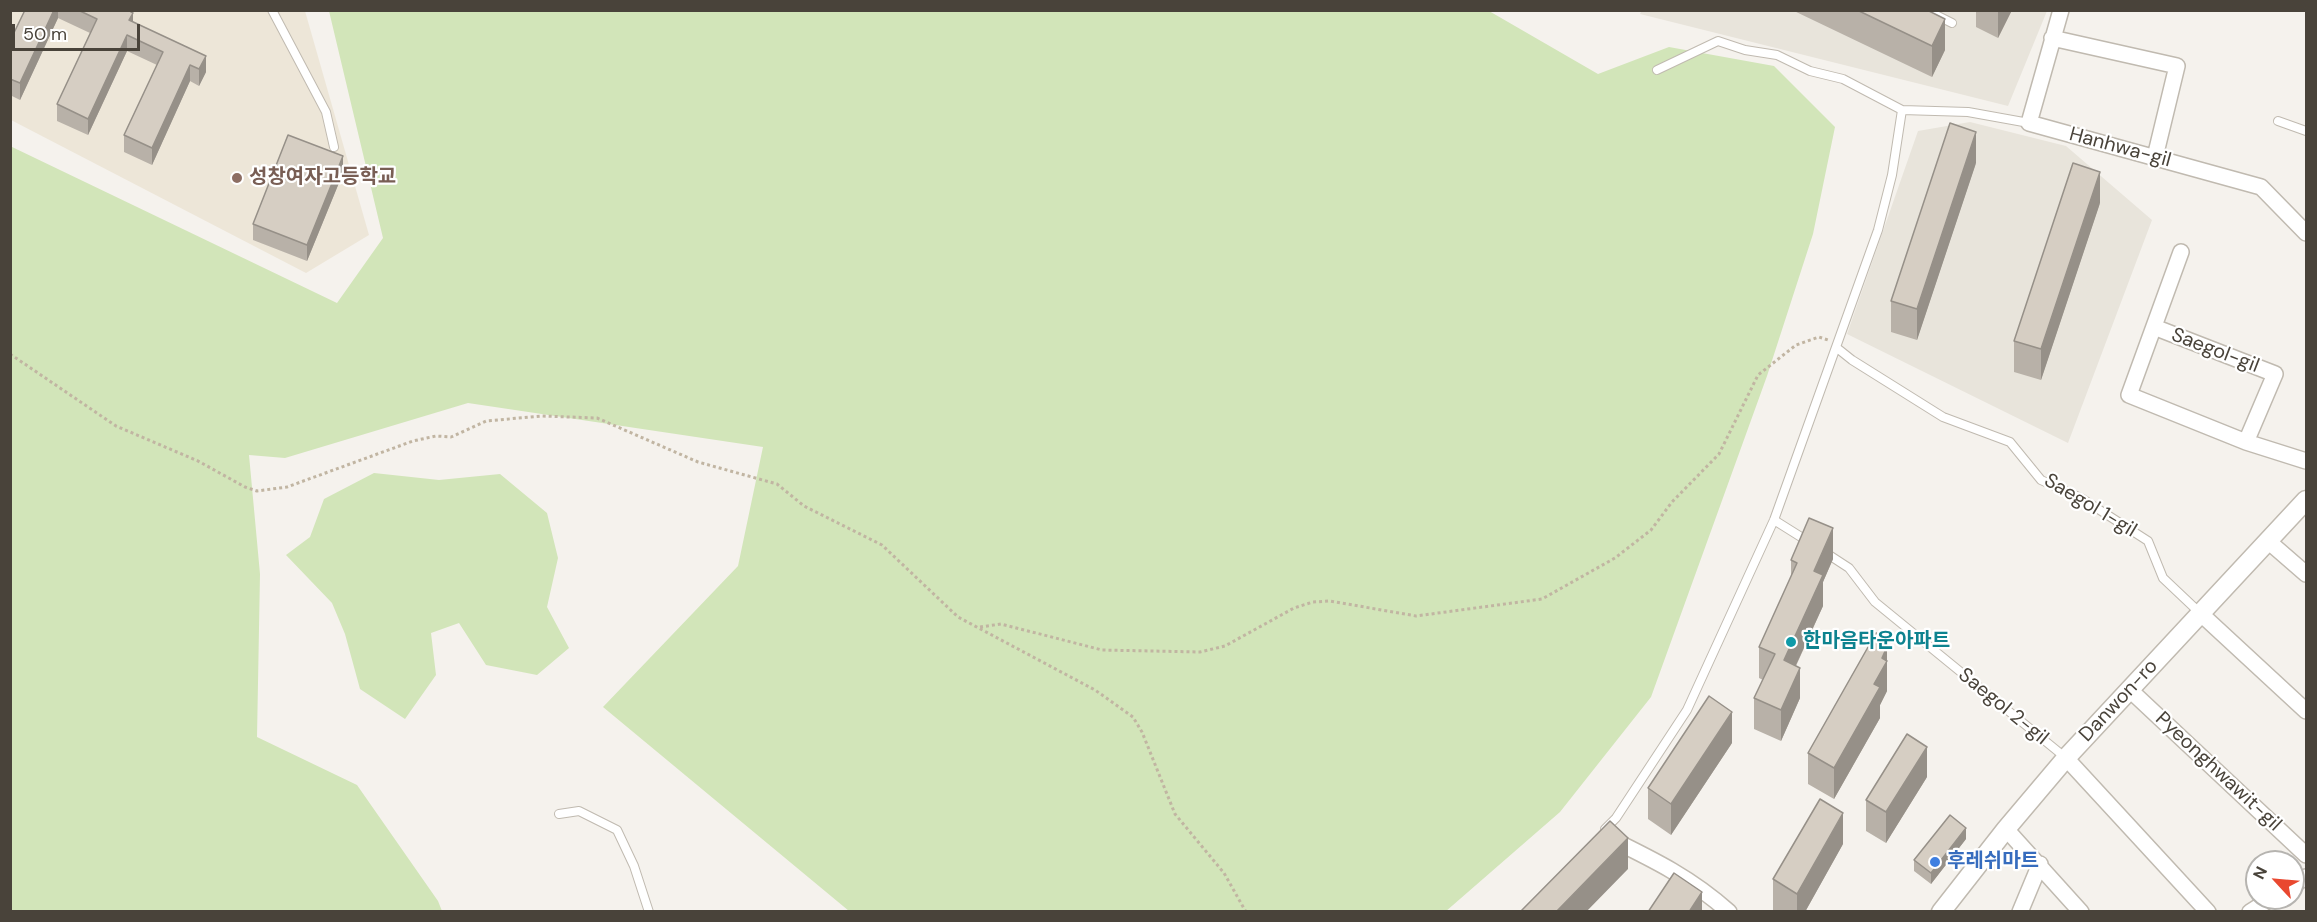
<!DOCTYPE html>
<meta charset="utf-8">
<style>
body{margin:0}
#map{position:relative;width:2317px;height:922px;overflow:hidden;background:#f5f2ed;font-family:"DM Sans",sans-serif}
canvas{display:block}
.frame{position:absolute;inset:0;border:12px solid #49433a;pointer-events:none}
.north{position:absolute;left:2245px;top:850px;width:60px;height:60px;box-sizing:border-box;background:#fff;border:2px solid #b6b4b0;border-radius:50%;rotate:296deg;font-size:16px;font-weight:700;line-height:24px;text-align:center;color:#49433a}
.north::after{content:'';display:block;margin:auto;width:21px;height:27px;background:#e94830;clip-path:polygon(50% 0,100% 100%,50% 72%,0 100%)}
.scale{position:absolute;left:12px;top:24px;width:128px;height:27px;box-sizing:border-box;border:3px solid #49433a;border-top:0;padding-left:8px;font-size:18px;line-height:21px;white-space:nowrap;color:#49433a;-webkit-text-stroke:4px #fff;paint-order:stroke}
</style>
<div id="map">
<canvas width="2317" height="922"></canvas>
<div class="frame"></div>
<div class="north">N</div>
<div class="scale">50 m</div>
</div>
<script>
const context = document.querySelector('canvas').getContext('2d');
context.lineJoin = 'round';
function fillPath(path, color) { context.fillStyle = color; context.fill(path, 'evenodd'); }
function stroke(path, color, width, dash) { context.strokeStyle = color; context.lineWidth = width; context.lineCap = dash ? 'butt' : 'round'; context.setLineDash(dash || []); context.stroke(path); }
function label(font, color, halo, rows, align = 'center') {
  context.font = font + ' "DM Sans","Noto Sans KR",sans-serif'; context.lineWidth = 4.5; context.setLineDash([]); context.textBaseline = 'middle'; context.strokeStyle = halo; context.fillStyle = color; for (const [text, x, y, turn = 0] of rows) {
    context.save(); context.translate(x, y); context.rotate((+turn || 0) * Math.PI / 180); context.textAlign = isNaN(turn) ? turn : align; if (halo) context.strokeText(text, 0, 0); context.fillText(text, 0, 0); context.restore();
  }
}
const residential = new Path2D(`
 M 1642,10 L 2047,11 L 2008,106 L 1640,14 Z
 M 1970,122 L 2066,146 L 2152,220 L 2068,443 L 1847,334 L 1918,131 Z`);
const education = new Path2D(`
 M 10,11 L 305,11 L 369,235 L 306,273 L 11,120 Z`);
const green = new Path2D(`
 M 329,11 L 1489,11 L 1598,74 L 1669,47 L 1774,66 L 1835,127 L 1813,234 L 1767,376 L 1651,697 L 1560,812 L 1445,912 L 849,911 L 603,707 L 738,566 L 763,447 L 468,403 L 285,458 L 249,455 L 260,574 L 257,737 L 357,785 L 438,901 L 442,911 L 11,911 L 10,146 L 337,303 L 383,238 Z
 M 374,473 L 439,480 L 500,474 L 547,513 L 558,558 L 547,607 L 569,648 L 537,675 L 486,665 L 459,623 L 431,633 L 436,675 L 405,719 L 360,689 L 345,634 L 332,603 L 286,555 L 310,537 L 324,499 Z`);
const path = new Path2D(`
 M 10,354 L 116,426 L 198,461 L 245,487 L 257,491 L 287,487 L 413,441 L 436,436 L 451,437 L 486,421 L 542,416 L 597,418 L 698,462 L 777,484 L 804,506 L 882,545 L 958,617 L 1095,690 L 1133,717 L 1142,732 L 1175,814 L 1224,873 L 1246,912
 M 980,627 L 1001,624 L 1102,650 L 1200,652 L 1225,646 L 1294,608 L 1313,602 L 1330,601 L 1416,616 L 1542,599 L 1615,558 L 1651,530 L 1672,502 L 1719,454 L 1758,375 L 1796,345 L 1819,337 L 1828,340`);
const service = new Path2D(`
 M 272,10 L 326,112 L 334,147
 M 1926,10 L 1952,23
 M 1657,70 L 1718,41 L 1745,50 L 1777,55 L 1810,71 L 1843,79 L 1902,110 L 1968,112 L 2029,123
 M 2278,121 L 2306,131
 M 1837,348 L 1852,360 L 1943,417 L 2010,442 L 2041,480 L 2081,498 L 2148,541 L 2163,578 L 2200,613
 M 1774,520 L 1809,542
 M 1826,553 L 1849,568 L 1875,602 L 2066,758
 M 559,814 L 579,811 L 617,830 L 634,866 L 649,912
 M 1605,829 L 1616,818 L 1687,710 L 1774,520 L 1878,230 L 1892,175 L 1902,110`);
const minor = new Path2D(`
 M 2061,10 L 2029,123 L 2261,187 L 2306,233
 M 2052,38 L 2177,66 L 2155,157
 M 2181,252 L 2129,395 L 2246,442 L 2306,461
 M 2154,327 L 2275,374 L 2246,442
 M 2268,541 L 2306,574
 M 2200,613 L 2306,711
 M 2130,690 L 2306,855
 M 2066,758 L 2208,912
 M 2006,829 L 2081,912
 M 1609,838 C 1654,860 1691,878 1729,912
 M 2293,885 L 2306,877
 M 2020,912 L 2040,864
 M 2250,912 L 2272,898`);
const tertiary = new Path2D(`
 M 1941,912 L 2006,829 L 2066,758 L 2306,500`);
const wall = new Path2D(`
 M 25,10 L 128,10 L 133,22 L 206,72 L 199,86 L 190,81 L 152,165 L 124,152 L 124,135 L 157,65 L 127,51 L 88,135 L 57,121 L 57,104 L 90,33 L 58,18 L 20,100 L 10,95 L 10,41 Z
 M 1792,10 L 1927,10 L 1945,50 L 1932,77 Z
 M 1976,10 L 2012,10 L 1998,38 L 1976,27 Z
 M 1976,163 L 1917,340 L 1891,332 L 1891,301 Z
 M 343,173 L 307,261 L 253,240 L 253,224 Z
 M 2100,203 L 2041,380 L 2014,372 L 2014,341 Z
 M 1833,559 L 1823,582 L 1823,606 L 1796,666 L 1800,698 L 1781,741 L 1754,729 L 1754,698 L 1763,680 L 1759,678 L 1759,647 L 1791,578 L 1791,560 Z
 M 1887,639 L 1887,691 L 1880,705 L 1880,718 L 1834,799 L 1808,784 L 1808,753 Z
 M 1732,743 L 1671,835 L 1648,819 L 1648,788 Z
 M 1927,777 L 1886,843 L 1866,831 L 1866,800 Z
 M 1966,839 L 1931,884 L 1914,871 L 1914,860 Z
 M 1843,844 L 1805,912 L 1775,912 L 1773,910 L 1773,879 Z`);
const shadedWall = new Path2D(`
 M 54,10 L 58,10 L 58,18 L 20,100 L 20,83 Z
 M 1998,10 L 2012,10 L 1998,38 Z
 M 133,13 L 133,29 L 129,37 L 129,20 Z
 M 1945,19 L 1945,50 L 1932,77 L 1932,46 Z
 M 127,35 L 127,51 L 88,135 L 88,119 Z
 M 206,56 L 206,72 L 199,86 L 199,69 Z
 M 190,65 L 190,81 L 152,165 L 152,148 Z
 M 1976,132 L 1976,163 L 1917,340 L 1917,309 Z
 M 343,156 L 343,173 L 307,261 L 307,245 Z
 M 2100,172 L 2100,203 L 2041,380 L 2041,349 Z
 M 1833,528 L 1833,559 L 1823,582 L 1823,606 L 1784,691 L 1784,660 L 1814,571 Z
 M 1887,639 L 1887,691 L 1880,705 L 1880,718 L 1834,799 L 1834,768 L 1882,647 Z
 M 1800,668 L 1800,698 L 1781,741 L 1781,710 Z
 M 1732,712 L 1732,743 L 1671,835 L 1671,804 Z
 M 1927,747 L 1927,777 L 1886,843 L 1886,812 Z
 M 1843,813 L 1843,844 L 1805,912 L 1797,912 L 1797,894 Z
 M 1966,828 L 1966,839 L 1931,884 L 1931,873 Z
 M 1628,838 L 1628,869 L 1586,912 L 1556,912 Z
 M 1702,892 L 1702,912 L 1689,912 Z`);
const building = new Path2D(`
 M 25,10 L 54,10 L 20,83 L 10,79 L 10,41 Z
 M 78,10 L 128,10 L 133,13 L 129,20 L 206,56 L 199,69 L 190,65 L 152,148 L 124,135 L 163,52 L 127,35 L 88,119 L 57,104 L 97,19 Z
 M 1857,10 L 1927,10 L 1945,19 L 1932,46 Z
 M 1950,123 L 1976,132 L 1917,309 L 1891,301 Z
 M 288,135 L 343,156 L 307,245 L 253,224 Z
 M 2073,163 L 2100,172 L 2041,349 L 2014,341 Z
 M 1809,518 L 1833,528 L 1814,571 L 1823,575 L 1784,660 L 1800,668 L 1781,710 L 1754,698 L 1775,654 L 1759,647 L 1797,563 L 1791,560 Z
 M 1876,633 L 1887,639 L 1882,647 L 1886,649 L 1882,658 L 1887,661 L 1874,684 L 1880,687 L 1834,768 L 1808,753 Z
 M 1709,696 L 1732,712 L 1671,804 L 1648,788 Z
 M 1907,734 L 1927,747 L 1886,812 L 1866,800 Z
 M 1820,799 L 1843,813 L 1797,894 L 1773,879 Z
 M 1950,815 L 1966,828 L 1931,873 L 1914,860 Z
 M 1610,821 L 1628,838 L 1556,912 L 1520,912 Z
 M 1674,873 L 1702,892 L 1689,912 L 1648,912 Z`);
const markers = [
 [237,178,6,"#8d6e63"],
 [1791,642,6,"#0f9aa8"],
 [1935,862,6,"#3f7fe0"]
];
const streetNames = [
 ["Hanhwa-gil",2120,148,15],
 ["Saegol-gil",2215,351,21],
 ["Saegol 1-gil",2090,506,31],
 ["Danwon-ro",2119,701,-47],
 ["Saegol 2-gil",2003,707,39],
 ["Pyeonghwawit-gil",2218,772,43]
];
const educationNames = [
 ["성창여자고등학교",249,178]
];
const cultureNames = [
 ["한마음타운아파트",1803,642]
];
const shopNames = [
 ["후레쉬마트",1947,862]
];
fillPath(residential, '#e8e4db');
fillPath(education, '#ede6d8');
fillPath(green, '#d2e5b9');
stroke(service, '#c0bab0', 10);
stroke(minor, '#c0bab0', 18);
stroke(tertiary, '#c0bab0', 21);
stroke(path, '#c1b5a2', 3, [3, 3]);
stroke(service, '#fff', 8);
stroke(minor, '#fff', 15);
stroke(tertiary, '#fff', 18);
fillPath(wall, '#b8b1a8');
fillPath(shadedWall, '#969088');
fillPath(building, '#d6cec3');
stroke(building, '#969088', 1.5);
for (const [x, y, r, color] of markers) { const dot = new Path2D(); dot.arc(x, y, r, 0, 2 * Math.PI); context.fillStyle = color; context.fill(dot); stroke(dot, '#fff', 2); }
label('20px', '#49433a', '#fff', streetNames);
label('bold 20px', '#785e54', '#fff', educationNames, 'left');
label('bold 20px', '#0d838f', '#fff', cultureNames, 'left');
label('bold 20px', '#366cbe', '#fff', shopNames, 'left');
</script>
